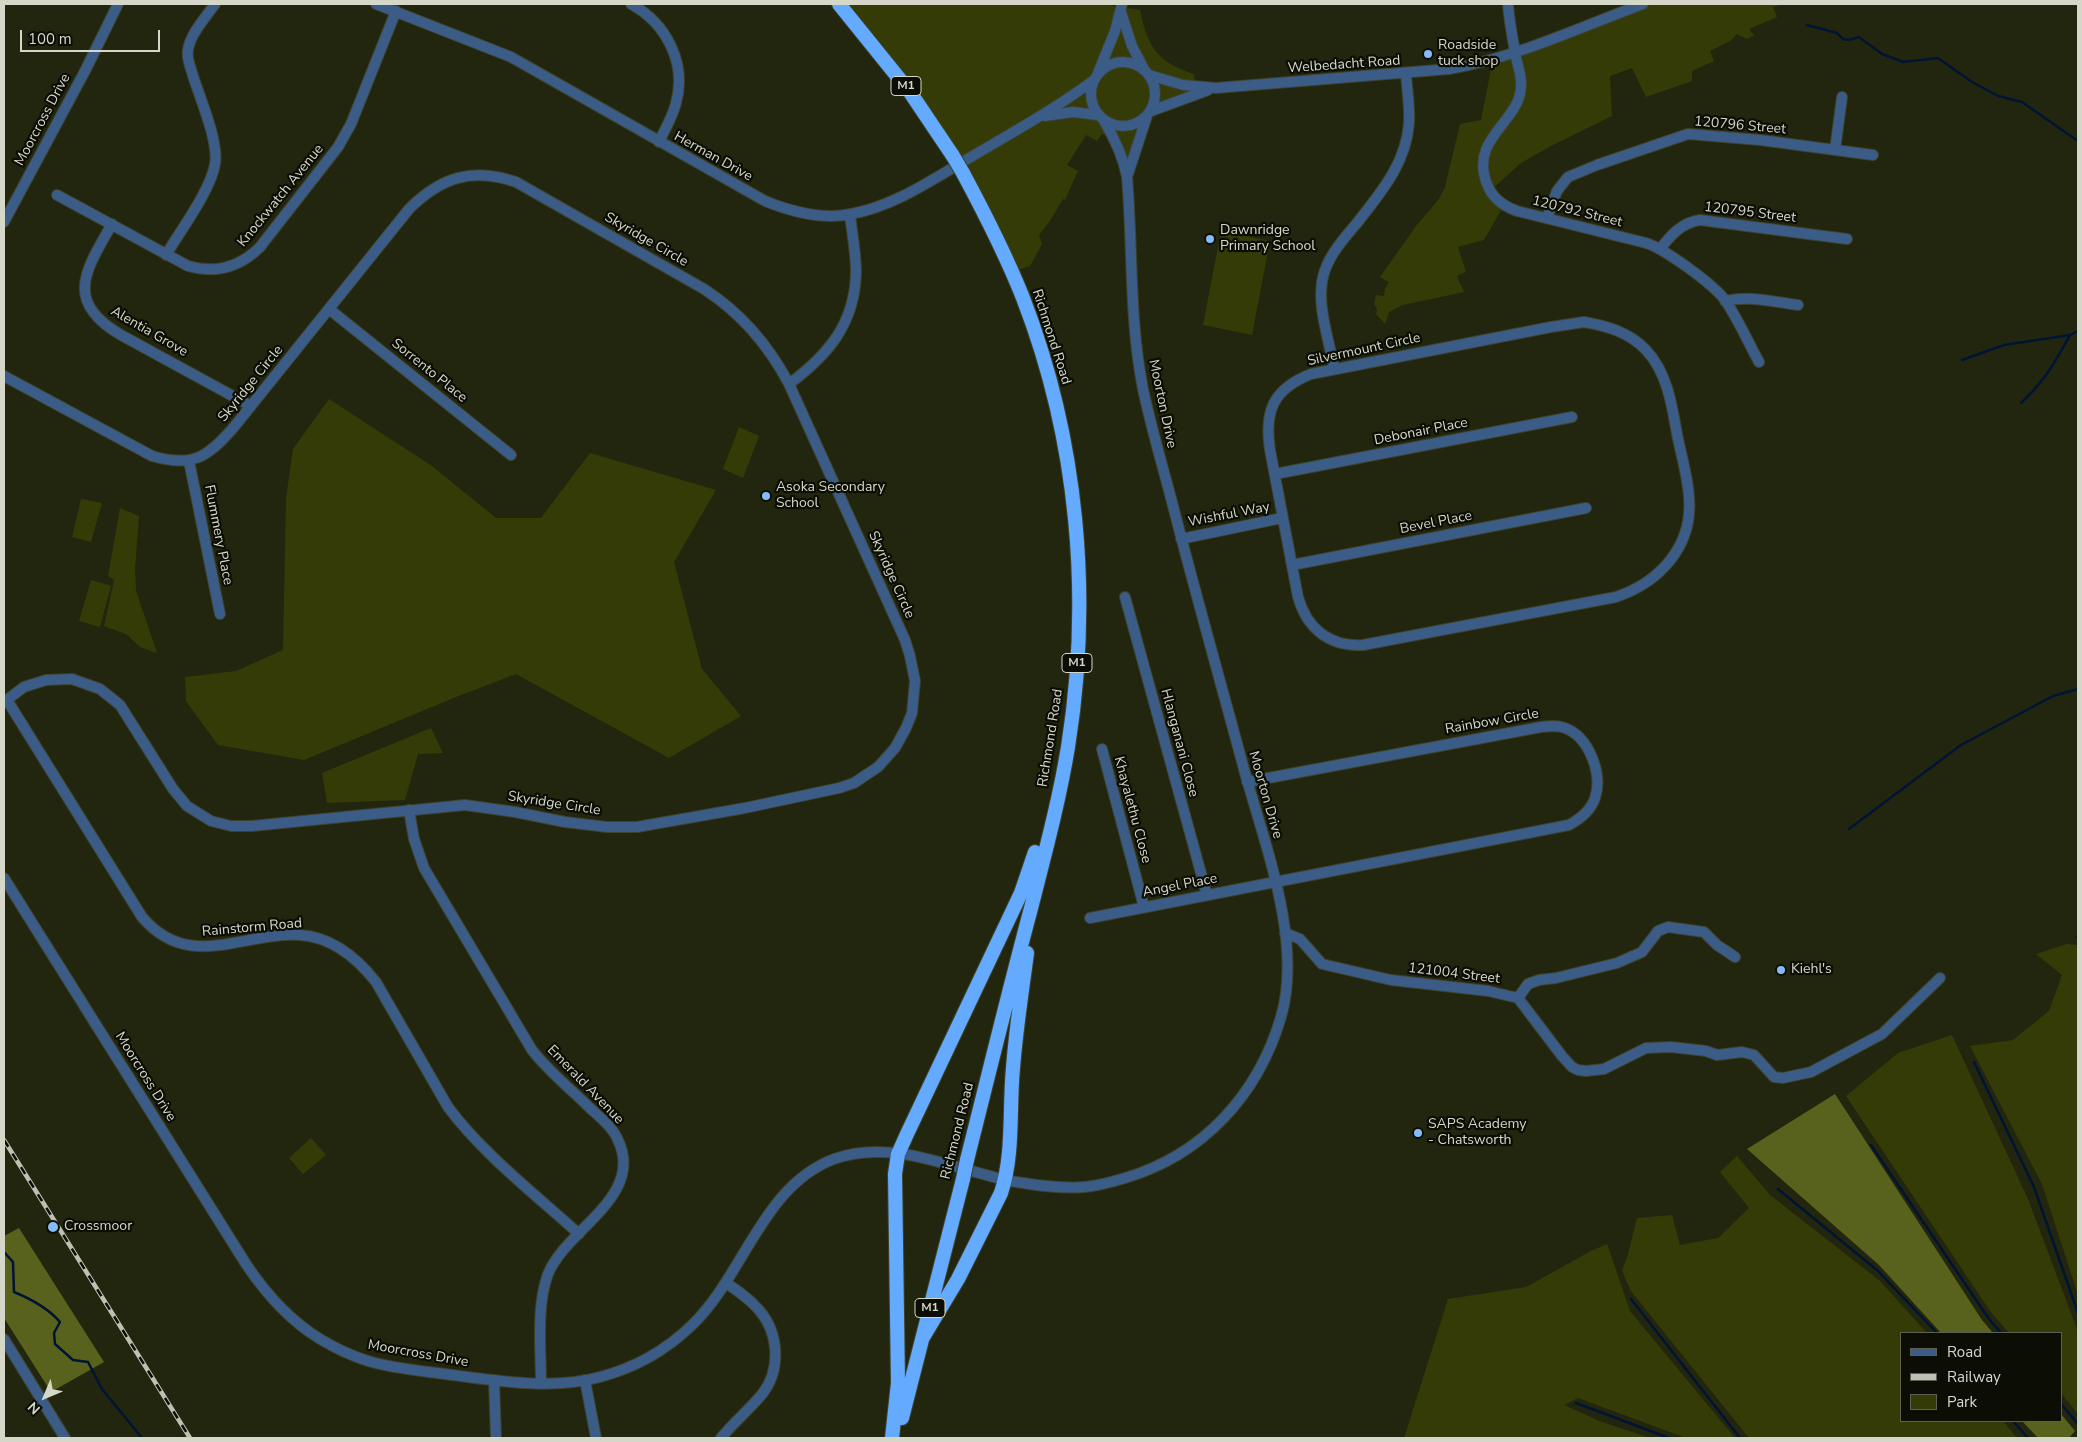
<!DOCTYPE html>
<style>
body{margin:0}
#map{position:relative;width:2082px;height:1442px;overflow:hidden;background:#22260e;font-family:"Nunito Sans",sans-serif}
canvas{display:block}
.frame{position:absolute;inset:0;border:5px solid #d5d8c9;pointer-events:none}
.legend{position:absolute;left:1900px;top:1332px;width:162px;height:90px;box-sizing:border-box;background:#0c0e05;border:1px solid #5c5f53;margin:0;padding:6px 9px;list-style:none;font-size:15px;color:#d5d8c9}
.legend li{display:flex;align-items:center;gap:10px;height:25px}
.legend b{width:25px;border:1px solid #5c5f53}
.north{position:absolute;left:20px;top:1372px;width:50px;height:50px;-webkit-text-stroke:4px #0c0e05;paint-order:stroke;rotate:225deg;font-size:14px;font-weight:700;line-height:20px;text-align:center;color:#d5d8c9}
.north::after{content:'';display:block;margin:auto;width:18px;height:22px;background:#d5d8c9;clip-path:polygon(50% 0,100% 100%,50% 72%,0 100%)}
.scale{position:absolute;left:20px;top:30px;width:140px;height:22px;box-sizing:border-box;border:2px solid #d5d8c9;border-top:0;padding-left:6px;font-size:15px;line-height:18px;white-space:nowrap;color:#d5d8c9;-webkit-text-stroke:4px #0c0e05;paint-order:stroke}
</style>
<div id="map">
<canvas width="2082" height="1442"></canvas>
<div class="frame"></div>
<ul class="legend">
<li><b style="height:6px;background:#3a5c86"></b>Road</li>
<li><b style="height:6px;background:#bec1b1"></b>Railway</li>
<li><b style="height:14px;background:#353b06"></b>Park</li>
</ul>
<div class="north">N</div>
<div class="scale">100 m</div>
</div>
<script>
const context = document.querySelector('canvas').getContext('2d');
context.lineJoin = 'round';
function fillPath(path, color) { context.fillStyle = color; context.fill(path, 'evenodd'); }
function stroke(path, color, width, dash) { context.strokeStyle = color; context.lineWidth = width; context.lineCap = dash ? 'butt' : 'round'; context.setLineDash(dash || []); context.stroke(path); }
function label(font, color, halo, rows, align = 'center') {
  context.font = font + ' "Nunito Sans",sans-serif'; context.lineWidth = 4.5; context.setLineDash([]); context.textBaseline = 'middle'; context.strokeStyle = halo; context.fillStyle = color; for (const [text, x, y, turn = 0] of rows) {
    context.save(); context.translate(x, y); context.rotate((+turn || 0) * Math.PI / 180); context.textAlign = isNaN(turn) ? turn : align; if (halo) context.strokeText(text, 0, 0); context.fillText(text, 0, 0); context.restore();
  }
}
const green = new Path2D(`
 M 839,4 L 1102,4 L 1140,10 C 1147,46 1158,63 1194,74 L 1197,94 L 1151,111 L 1128,177 L 1116,142 L 1102,134 L 1097,141 L 1086,135 L 1067,165 L 1078,171 L 1065,200 L 1063,199 L 1050,221 L 1039,235 L 1042,244 L 1030,266 L 1013,272 L 964,172 Z
 M 1644,4 L 1783,4 L 1773,7 L 1777,17 L 1749,29 L 1754,35 L 1747,39 L 1737,34 L 1730,41 L 1710,51 L 1714,61 L 1692,71 L 1692,81 L 1646,97 L 1632,68 L 1610,76 L 1612,116 L 1549,147 L 1521,163 L 1490,191 L 1504,205 L 1484,240 L 1458,247 L 1466,272 L 1457,276 L 1464,292 L 1403,305 L 1389,312 L 1385,324 L 1376,314 L 1377,309 L 1374,304 L 1376,295 L 1384,296 L 1385,289 L 1389,282 L 1380,277 L 1416,226 L 1439,199 L 1445,187 L 1460,124 L 1481,120 L 1493,59 Z
 M 1221,231 L 1270,241 L 1252,335 L 1203,325 Z
 M 329,399 L 432,466 L 496,518 L 541,518 L 590,453 L 716,490 L 674,562 L 702,669 L 741,716 L 669,758 L 516,674 L 456,697 L 304,760 L 218,745 L 186,701 L 185,677 L 236,671 L 283,650 L 286,498 L 293,449 Z
 M 739,427 L 759,436 L 743,478 L 723,469 Z
 M 81,499 L 102,503 L 91,542 L 72,537 Z
 M 120,508 L 139,516 L 135,569 L 136,591 L 157,653 L 140,647 L 126,634 L 104,626 L 114,580 L 108,576 Z
 M 91,580 L 111,586 L 100,627 L 79,621 Z
 M 431,728 L 443,753 L 418,754 L 405,800 L 327,803 L 322,773 Z
 M 2067,944 L 2078,945 L 2078,1295 L 2042,1184 L 1970,1046 L 2013,1040 L 2049,1011 L 2062,975 L 2036,954 Z
 M 1952,1035 L 2028,1199 L 2078,1332 L 2078,1414 L 2061,1393 L 2061,1333 L 2009,1333 L 1990,1311 L 1846,1096 L 1898,1053 Z
 M 311,1138 L 326,1155 L 303,1174 L 289,1158 Z
 M 1737,1156 L 1770,1195 L 1880,1281 L 1927,1333 L 1901,1333 L 1901,1421 L 2003,1421 L 2017,1438 L 1749,1438 L 1630,1290 L 1622,1270 L 1627,1258 L 1637,1218 L 1672,1215 L 1680,1245 L 1718,1238 L 1749,1208 L 1720,1172 Z
 M 1607,1244 L 1630,1311 L 1735,1438 L 1686,1438 L 1578,1398 L 1564,1405 L 1602,1422 L 1650,1438 L 1404,1438 L 1448,1299 L 1526,1287 L 1591,1251 Z`);
const forest = new Path2D(`
 M 1835,1094 L 1982,1320 L 1993,1333 L 1941,1333 L 1879,1265 L 1747,1149 Z
 M 19,1228 L 104,1362 L 51,1392 L 4,1318 L 4,1236 Z
 M 2061,1414 L 2075,1431 L 2069,1438 L 2038,1438 L 2022,1421 L 2061,1421 Z`);
const stream = new Path2D(`
 M 1807,25 L 1837,33 L 1843,39 L 1849,40 L 1859,37 L 1882,54 L 1903,62 L 1938,58 L 1972,82 L 1998,96 L 2022,102 L 2078,141
 M 1962,360 L 2004,345 L 2070,335 L 2078,331
 M 2021,403 C 2043,383 2056,361 2070,335
 M 1849,829 L 1961,745 L 2053,696 L 2078,689
 M 2077,937 L 2078,937
 M 1974,1062 L 2034,1187 L 2078,1313
 M 1871,1145 L 1989,1319 L 2001,1333
 M 1778,1189 L 1878,1271 L 1937,1333
 M 4,1252 L 13,1262 L 14,1292 C 31,1299 48,1308 60,1322 L 54,1333 L 55,1344 L 73,1360 L 88,1362 L 102,1389 L 142,1438
 M 1631,1299 L 1740,1438
 M 1576,1403 L 1669,1438
 M 2061,1404 L 2078,1424
 M 2013,1421 L 2028,1438`);
const minor = new Path2D(`
 M 376,4 L 511,57 L 765,201 C 792,212 822,220 851,214 C 895,206 933,179 971,157 C 1013,132 1055,109 1094,80
 M 631,4 C 666,23 687,63 676,103 C 673,116 665,129 659,142
 M 1508,4 C 1509,21 1513,40 1516,57 C 1518,67 1522,77 1521,87 C 1519,123 1469,138 1487,184 C 1492,198 1503,206 1517,211 L 1646,243 C 1665,249 1713,284 1725,300 C 1738,319 1748,342 1759,362
 M 1121,12 L 1132,46 L 1144,69
 M1091 94a32 32 0 1 1 64 0a32 32 0 1 1-64 0Z
 M 1098,73 L 1115,31 L 1122,4
 M 1149,75 L 1183,85 L 1216,88 L 1449,69 C 1516,58 1580,27 1643,4
 M 1151,111 L 1208,90
 M 1045,116 L 1073,112 L 1097,115
 M 1835,150 L 1842,97
 M 1128,174 L 1147,116
 M 57,195 L 188,266 C 216,274 240,267 260,247 L 338,147 L 351,124 L 396,11
 M 1547,218 L 1557,191 L 1568,177 L 1597,165 L 1688,134 L 1760,140 L 1873,155
 M 4,222 L 85,71 L 118,4
 M 112,224 C 86,270 63,301 121,335 L 251,406
 M 1660,249 C 1671,235 1681,223 1700,220 L 1847,239
 M 166,255 C 180,231 211,190 215,164 C 219,142 200,98 193,76 C 191,68 186,58 188,50 C 190,34 206,17 215,4
 M 1725,301 C 1748,295 1775,302 1798,305
 M 329,309 L 511,455
 M 1584,322 C 1607,326 1629,332 1646,350 C 1667,372 1672,405 1677,434 C 1681,455 1688,477 1689,498 C 1693,546 1660,582 1616,597 L 1363,645 C 1330,647 1307,629 1298,597 L 1270,450 C 1264,411 1273,389 1311,374 L 1551,327 Z
 M 1334,368 C 1329,338 1314,300 1325,270 C 1331,253 1345,237 1357,223 C 1381,192 1406,164 1409,123 C 1410,107 1407,90 1406,74
 M 4,376 L 152,456 C 193,468 208,457 234,427 L 409,209 C 441,177 473,167 516,182 L 704,289 C 741,313 768,344 789,384 L 905,640 L 910,656 L 915,681 L 912,713 L 906,728 L 895,748 L 878,767 L 854,783 L 839,788 L 745,808 L 637,827 L 607,827 L 565,822 L 515,812 L 465,805 L 252,826 L 231,826 L 211,821 L 187,806 L 173,789 L 120,705 L 100,689 L 72,679 L 46,680 L 24,687 L 4,702
 M 789,384 C 828,355 855,324 856,272 C 856,253 852,233 850,215
 M 189,461 L 220,614
 M 1275,474 L 1572,417
 M 1181,539 L 1282,518
 M 1292,565 L 1586,508
 M 1125,597 L 1207,895
 M 7,700 L 142,917 C 189,972 241,932 300,935 C 332,937 357,958 376,982 L 448,1107 C 482,1153 536,1195 579,1234
 M 1102,749 L 1144,907
 M 409,810 L 414,839 L 424,868 L 532,1050 C 549,1072 571,1089 591,1109 C 601,1118 613,1128 618,1140 C 645,1197 566,1229 548,1274 C 536,1306 541,1350 541,1383
 M 4,878 L 246,1264 C 266,1294 289,1320 320,1339 C 335,1348 352,1356 368,1361 C 395,1369 424,1371 452,1375 C 500,1381 552,1390 600,1377 C 634,1368 666,1350 691,1326 C 744,1276 762,1186 834,1159 C 892,1138 953,1169 1010,1181 C 1034,1185 1060,1189 1084,1187 C 1098,1186 1112,1182 1125,1178 C 1203,1155 1258,1095 1281,1017 C 1304,938 1261,836 1241,758 C 1218,673 1194,588 1172,502 C 1162,464 1151,427 1143,389 C 1129,319 1133,248 1127,177 C 1123,156 1115,139 1104,121
 M 1090,918 L 1569,825 C 1580,819 1591,810 1595,798 C 1603,774 1589,737 1565,728 C 1557,725 1549,726 1541,727 L 1247,782
 M 1285,933 L 1300,939 L 1322,964 L 1391,980 L 1488,991 L 1518,998 L 1562,1056 L 1572,1067 L 1578,1070 L 1586,1071 L 1604,1069 L 1646,1048 L 1671,1047 L 1706,1051 L 1717,1055 L 1742,1052 L 1754,1055 L 1774,1077 L 1783,1078 L 1811,1072 L 1882,1034 L 1940,978
 M 1518,998 L 1528,984 L 1539,980 L 1556,978 L 1617,963 L 1642,952 L 1658,931 L 1668,927 L 1704,932 L 1717,945 L 1735,957
 M 4,1339 L 65,1438
 M 494,1380 L 496,1438
 M 585,1380 L 596,1438
 M 721,1438 C 734,1422 750,1409 763,1393 C 781,1369 779,1333 759,1310 C 750,1299 738,1291 726,1283`);
const highway = new Path2D(`
 M 839,4 L 910,92 L 953,156
 M 963,173 C 985,214 1006,255 1023,298 C 1078,440 1092,597 1068,747 C 1059,802 1044,857 1030,912 C 1008,994 988,1077 967,1160
 M 922,1339 L 958,1279 L 1001,1193 C 1014,1154 1009,1109 1013,1068 C 1016,1029 1022,991 1027,953
 M 902,1418 L 963,1179
 M 892,1438 L 898,1383 L 895,1174 L 898,1154 L 907,1134 L 1021,893 L 1035,852`);
const rail = new Path2D(`
 M 4,1140 L 190,1438`);
const highwayBridge = new Path2D(`
 M 953,156 L 963,173
 M 963,1179 L 967,1160`);
const markers = [
 [1428,54,5,"#86bbfb"],
 [1210,239,5,"#86bbfb"],
 [766,496,5,"#86bbfb"],
 [1781,970,5,"#86bbfb"],
 [1418,1133,5,"#86bbfb"],
 [53,1227,6,"#86bbfb"]
];
const shields = [
 [906,86,30],
 [1077,663,30],
 [930,1308,30]
];
const shieldNames = [
 ["M1",906,86],
 ["M1",1077,663],
 ["M1",930,1308]
];
const poiNames = [
 ["Roadside",1438,46],
 ["tuck shop",1438,62],
 ["Dawnridge",1220,231],
 ["Primary School",1220,247],
 ["Asoka Secondary",776,488],
 ["School",776,504],
 ["Kiehl's",1791,970],
 ["SAPS Academy",1428,1125],
 ["- Chatsworth",1428,1141],
 ["Crossmoor",64,1227]
];
const streetNames = [
 ["Welbedacht Road",1344,65,-4],
 ["Moorcross Drive",43,120,-62],
 ["120796 Street",1740,126,5],
 ["Herman Drive",713,157,29],
 ["Knockwatch Avenue",281,196,-51],
 ["120792 Street",1577,212,14],
 ["120795 Street",1750,213,7],
 ["Skyridge Circle",646,240,30],
 ["Alentia Grove",149,332,30],
 ["Richmond Road",1051,337,72],
 ["Silvermount Circle",1364,350,-12],
 ["Sorrento Place",429,371,39],
 ["Skyridge Circle",251,384,-51],
 ["Moorton Drive",1162,404,78],
 ["Debonair Place",1421,432,-11],
 ["Wishful Way",1229,515,-11],
 ["Bevel Place",1436,523,-11],
 ["Flummery Place",218,535,79],
 ["Skyridge Circle",891,575,66],
 ["Rainbow Circle",1492,722,-10],
 ["Richmond Road",1051,738,-81],
 ["Hlanganani Close",1179,743,75],
 ["Moorton Drive",1265,795,74],
 ["Skyridge Circle",554,804,9],
 ["Khayalethu Close",1132,810,75],
 ["Angel Place",1180,886,-11],
 ["Rainstorm Road",252,928,-5],
 ["121004 Street",1454,974,7],
 ["Moorcross Drive",145,1077,58],
 ["Emerald Avenue",585,1085,46],
 ["Richmond Road",958,1131,-76],
 ["Moorcross Drive",418,1354,10]
];
fillPath(green, '#353b06');
fillPath(forest, '#59621c');
stroke(stream, '#001433', 2.5);
stroke(minor, '#3f422c', 12);
stroke(highway, '#3f422c', 16);
stroke(minor, '#3a5c86', 10);
stroke(highway, '#64aafe', 14);
stroke(rail, '#bec1b1', 4.5);
stroke(rail, '#0c0e05', 2.5, [8]);
stroke(highwayBridge, '#3f422c', 16, []);
stroke(highwayBridge, '#64aafe', 14);
for (const [x, y, r, color] of markers) { const dot = new Path2D(); dot.arc(x, y, r, 0, 2 * Math.PI); context.fillStyle = color; context.fill(dot); stroke(dot, '#0c0e05', 2); }
for (const [x, y, w] of shields) { const box = new Path2D(); box.roundRect(x - w / 2, y - 9.5, w, 19, 4); context.fillStyle = '#0c0e05'; context.fill(box); stroke(box, '#d5d8c9', 1); }
label('bold 12px', '#d5d8c9', null, shieldNames);
label('14px', '#d5d8c9', '#0c0e05', poiNames, 'left');
label('14px', '#d5d8c9', '#0c0e05', streetNames);
</script>
